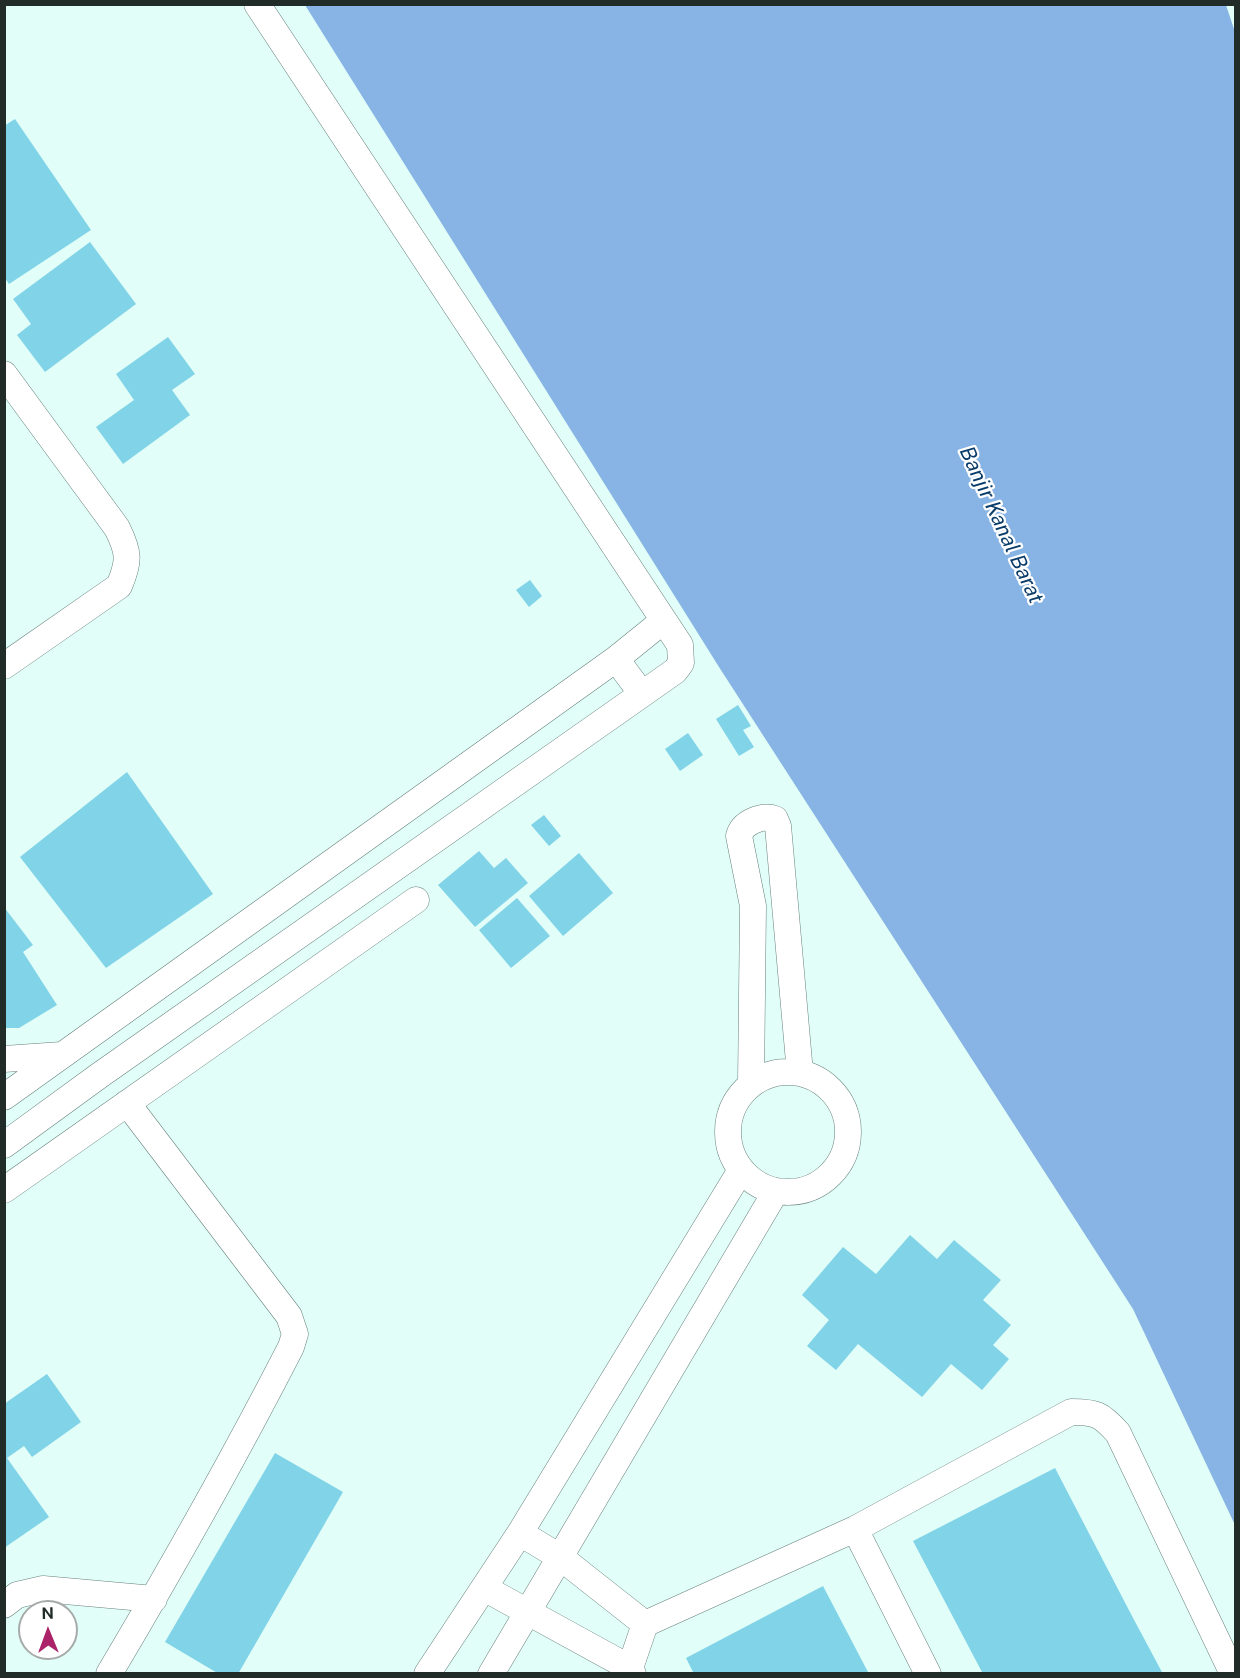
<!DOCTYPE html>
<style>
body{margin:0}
#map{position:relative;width:1240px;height:1678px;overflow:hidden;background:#e1fef8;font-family:"Public Sans",sans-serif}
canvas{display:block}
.frame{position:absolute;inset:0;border:6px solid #212c29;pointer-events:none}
.north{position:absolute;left:18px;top:1600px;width:60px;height:60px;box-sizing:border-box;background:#fff;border:2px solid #a6aba9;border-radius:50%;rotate:359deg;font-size:16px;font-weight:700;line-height:24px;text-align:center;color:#212c29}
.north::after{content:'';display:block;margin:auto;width:21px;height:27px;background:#ab246a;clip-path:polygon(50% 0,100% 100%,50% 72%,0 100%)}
</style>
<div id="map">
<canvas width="1240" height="1678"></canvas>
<div class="frame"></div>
<div class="north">N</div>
</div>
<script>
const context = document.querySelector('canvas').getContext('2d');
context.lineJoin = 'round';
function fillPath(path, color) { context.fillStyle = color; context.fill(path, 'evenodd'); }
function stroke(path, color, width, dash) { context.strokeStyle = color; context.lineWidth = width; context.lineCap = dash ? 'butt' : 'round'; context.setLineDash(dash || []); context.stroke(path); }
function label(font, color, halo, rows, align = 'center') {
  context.font = font + ' "Public Sans",sans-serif'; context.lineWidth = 4.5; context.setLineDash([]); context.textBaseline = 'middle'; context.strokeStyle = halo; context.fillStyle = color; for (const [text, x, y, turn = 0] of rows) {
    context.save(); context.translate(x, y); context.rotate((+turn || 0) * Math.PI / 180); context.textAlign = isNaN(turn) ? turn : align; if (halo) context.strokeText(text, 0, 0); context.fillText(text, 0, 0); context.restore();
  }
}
const water = new Path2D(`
 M 305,5 L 1226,5 L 1236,35 L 1235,1525 L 1133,1309 L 719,667 Z`);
const building = new Path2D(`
 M 15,119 L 91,230 L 9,284 L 4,277 L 4,126 Z
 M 90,242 L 136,304 L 45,372 L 17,335 L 31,324 L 13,299 Z
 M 168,337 L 195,374 L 172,390 L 190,415 L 123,464 L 96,427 L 134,400 L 116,374 Z
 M 530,580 L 542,596 L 529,607 L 516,590 Z
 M 738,705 L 751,726 L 743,730 L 754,747 L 739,756 L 716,719 Z
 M 688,733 L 703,755 L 680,771 L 665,749 Z
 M 127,772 L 213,894 L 106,968 L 20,857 Z
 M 544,815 L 561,836 L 549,846 L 531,825 Z
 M 479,851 L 494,868 L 506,858 L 528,883 L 475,927 L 438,885 Z
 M 579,853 L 613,893 L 563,936 L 529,896 Z
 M 517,898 L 550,936 L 511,968 L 479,930 Z
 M 4,907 L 33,945 L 23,952 L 57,1005 L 19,1028 L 4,1028 Z
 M 910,1235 L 937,1259 L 954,1240 L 1001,1280 L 983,1300 L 1011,1325 L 993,1345 L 1009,1359 L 982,1390 L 951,1364 L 922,1397 L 858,1344 L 836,1370 L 807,1346 L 829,1320 L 802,1295 L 843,1247 L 876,1274 Z
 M 47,1374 L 81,1422 L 32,1457 L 24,1446 L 7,1458 L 49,1517 L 4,1548 L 4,1404 Z
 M 275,1453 L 343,1492 L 238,1674 L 219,1674 L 165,1642 Z
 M 1055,1468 L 1132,1616 L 1163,1674 L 983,1674 L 913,1541 Z
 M 823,1586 L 869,1674 L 694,1674 L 686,1658 Z`);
const street = new Path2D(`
 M 4,374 L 117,528 C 129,552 130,561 119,586 L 4,666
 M 616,659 L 642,694
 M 4,1059 L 62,1055
 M728 1132a60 60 0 1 1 120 0a60 60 0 1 1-120 0Z
 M 751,1083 L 753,906 L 739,836 C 742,823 762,814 775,819 L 778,826 L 800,1073
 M 4,1097 L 616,659 L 663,621
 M 4,1145 L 100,1075 L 675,671 L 681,663 L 680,645 L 257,4
 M 4,1190 L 416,900
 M 855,1529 L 928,1674
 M 520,1533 L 560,1557 L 645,1624
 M 484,1588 L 630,1668
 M 4,1605 L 17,1595 L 43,1589 L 154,1599
 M 109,1674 C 173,1566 234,1458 291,1347 L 295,1334 L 289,1316 L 127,1103
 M 427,1674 L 520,1533 L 741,1170
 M 491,1674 L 776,1191
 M 633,1674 L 630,1668 L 645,1624 L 855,1529 L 1071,1412 C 1096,1412 1101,1414 1118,1433 L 1233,1674`);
const waterNames = [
 ["Banjir Kanal Barat",1001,525,65]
];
fillPath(water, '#87b4e4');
fillPath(building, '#81d3e8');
stroke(street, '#67817c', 27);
stroke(street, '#fff', 26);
label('italic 21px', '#0a3c69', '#fff', waterNames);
</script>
